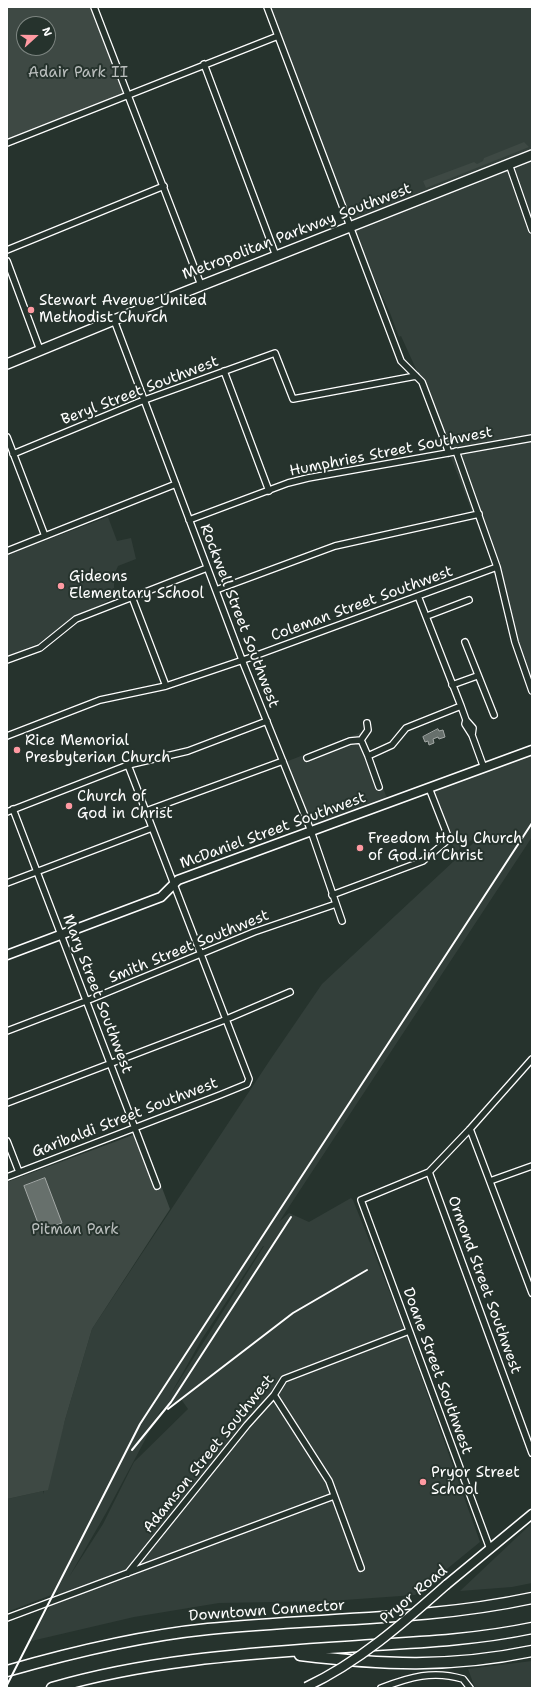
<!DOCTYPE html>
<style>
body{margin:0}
#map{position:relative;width:539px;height:1695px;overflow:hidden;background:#26332d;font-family:"Shantell Sans",sans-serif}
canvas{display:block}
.frame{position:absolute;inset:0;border:8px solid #fff;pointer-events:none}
.north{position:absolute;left:16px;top:16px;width:40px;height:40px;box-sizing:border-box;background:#26332d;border:1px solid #7d8581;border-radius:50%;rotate:69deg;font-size:11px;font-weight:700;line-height:16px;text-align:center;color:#fff}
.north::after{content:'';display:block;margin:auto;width:14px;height:18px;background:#ff9aa2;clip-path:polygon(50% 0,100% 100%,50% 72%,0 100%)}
</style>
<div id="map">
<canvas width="539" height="1695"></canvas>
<div class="frame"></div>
<div class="north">N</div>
</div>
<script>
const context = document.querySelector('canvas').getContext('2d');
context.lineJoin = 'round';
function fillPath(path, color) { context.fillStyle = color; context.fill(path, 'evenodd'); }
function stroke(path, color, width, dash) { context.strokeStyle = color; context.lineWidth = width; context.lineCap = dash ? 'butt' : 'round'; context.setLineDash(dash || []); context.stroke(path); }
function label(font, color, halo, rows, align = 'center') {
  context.font = font + ' "Shantell Sans",sans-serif'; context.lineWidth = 4; context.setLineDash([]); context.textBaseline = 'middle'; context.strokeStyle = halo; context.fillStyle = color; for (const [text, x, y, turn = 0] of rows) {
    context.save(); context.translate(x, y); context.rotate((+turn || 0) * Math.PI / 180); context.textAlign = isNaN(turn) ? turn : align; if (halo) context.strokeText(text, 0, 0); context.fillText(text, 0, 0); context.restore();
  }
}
const built = new Path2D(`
 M 266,7 L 532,7 L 532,684 L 493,566 L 421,380 L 401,336 L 399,337 L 390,313 L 351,228 Z
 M 108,517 L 117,541 L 131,538 L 136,559 L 118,566 L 114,575 L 114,597 L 99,606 L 75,616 L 38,644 L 7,656 L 7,555 Z
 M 362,732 L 388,801 L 309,831 L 283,763 Z
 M 532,749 L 532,837 L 279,1222 L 289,1213 L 309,1222 L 351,1198 L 353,1200 L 402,1323 L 480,1542 L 415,1595 L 330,1601 L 219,1603 L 134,1617 L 27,1642 L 59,1592 L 7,1612 L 7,1499 L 43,1491 L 43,1494 L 92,1329 L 270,1060 L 322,984 L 484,833 L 462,846 L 456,853 L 429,785 ZM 263,1246 L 264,1246 L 169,1397 L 202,1339 ZM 181,1399 L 188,1409 L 134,1462 L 103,1524 L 69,1577 L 106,1513 L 161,1410 Z
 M 532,1523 L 532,1583 L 512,1587 L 460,1591 Z
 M 532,1661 L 532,1688 L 475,1688 L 468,1669 Z`);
const green = new Path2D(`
 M 7,7 L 94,7 L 128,95 L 7,143 ZM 24,24 L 48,24 L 48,48 L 24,48 Z
 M 524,142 L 529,147 L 426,188 L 423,181 L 474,162 L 477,164 L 483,161 L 484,158 Z
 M 141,1132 L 170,1209 L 92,1329 L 65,1420 L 48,1490 L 7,1499 L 7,1182 Z`);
const water = new Path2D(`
 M 438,729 L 439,731 L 443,730 L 445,737 L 439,739 L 438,737 L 433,739 L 434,743 L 429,745 L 428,741 L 425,742 L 423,737 Z
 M 45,1178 L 62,1223 L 41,1231 L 24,1186 Z`);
const street = new Path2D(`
 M 94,7 L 201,285
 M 267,7 L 401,361 L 422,382 L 449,453
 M 204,64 L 276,256
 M 7,143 L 278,36
 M 509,164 L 532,230
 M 7,250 L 164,186
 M 7,261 L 40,350
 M 114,320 L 244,665 L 311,831 L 342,921
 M 224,371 L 269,491
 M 7,437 L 45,536
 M 456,451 L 497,567 L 515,642 L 532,691
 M 13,454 L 139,402 L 275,353 L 293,399 L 416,376
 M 189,520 L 288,483 L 308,478 L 532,438
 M 7,551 L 176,484
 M 216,590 L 335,546 L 479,514
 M 132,597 L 166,686
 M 427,616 L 469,600
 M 465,642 L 494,715
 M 7,660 L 40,648 L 76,619 L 207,568
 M 452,685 L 477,676
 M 461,706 L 466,720
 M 466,720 L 465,724 L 472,735 L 484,768
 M 466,720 L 473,728 L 472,735
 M 367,723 L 368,730 L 361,740 L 368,756 L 392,745 L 406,728 L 461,706 L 418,596
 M 7,736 L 100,700 L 166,686 L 249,658 L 497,567
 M 368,756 L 379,787
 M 307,758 L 350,741 L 361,740
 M 13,809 L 157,1186
 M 146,811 L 283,761
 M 7,812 L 128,765 L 188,751 L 267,721
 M 7,883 L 152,828
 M 332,895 L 423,861 L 449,839 L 429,788
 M 7,1031 L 91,999 L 254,932 L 336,904
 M 7,1103 L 222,1021 L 290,992
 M 470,1129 L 532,1293
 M 7,1141 L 19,1172
 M 429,1172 L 532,1453
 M 7,1177 L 220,1095 L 247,1084 L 249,1079 L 128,765
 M 490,1181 L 532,1166
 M 274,1395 L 329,1481 L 361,1568
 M 490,1549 L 361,1200 L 429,1172 L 470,1129 L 532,1059
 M 128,1573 L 247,1425 L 274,1395 L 284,1379 L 409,1331
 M 7,1618 L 334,1496
 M 381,1688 C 410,1677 433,1670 463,1679 L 470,1688`);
const secondary = new Path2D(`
 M 7,955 L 161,897 L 178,880 L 532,750
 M 446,1585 L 532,1514`);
const primary = new Path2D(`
 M 7,364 L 114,320 L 532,155`);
const highway = new Path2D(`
 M 300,1655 C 382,1665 451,1668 532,1651
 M 7,1671 C 73,1652 139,1636 208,1629 C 316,1618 425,1621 532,1598
 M 52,1688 C 158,1657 264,1653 373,1645 C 426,1642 480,1639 532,1628`);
const rail = new Path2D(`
 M 168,1409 L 293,1313 L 367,1270
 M 132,1450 L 171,1402 L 291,1217
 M 7,1685 L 140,1424 L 532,823`);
const secondaryBridge = new Path2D(`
 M 306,1687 C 359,1662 402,1624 446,1585`);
const markers = [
 [31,310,4,"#ff9aa2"],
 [61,586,4,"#ff9aa2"],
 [17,750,4,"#ff9aa2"],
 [69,806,4,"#ff9aa2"],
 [360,848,4,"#ff9aa2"],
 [423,1482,4,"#ff9aa2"]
];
const parkNames = [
 ["Adair Park II",78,73],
 ["Pitman Park",75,1230]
];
const streetNames = [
 ["Metropolitan Parkway Southwest",297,232,-21],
 ["Beryl Street Southwest",140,391,-21],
 ["Humphries Street Southwest",391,452,-11],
 ["Coleman Street Southwest",362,604,-20],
 ["Rockwell Street Southwest",239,616,69],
 ["McDaniel Street Southwest",273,831,-20],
 ["Smith Street Southwest",189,947,-22],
 ["Mary Street Southwest",97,994,69],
 ["Garibaldi Street Southwest",125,1118,-21],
 ["Ormond Street Southwest",484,1285,70],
 ["Doane Street Southwest",437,1371,70],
 ["Adamson Street Southwest",209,1454,-51],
 ["Pryor Road",414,1595,-40],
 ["Downtown Connector",267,1611,-4]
];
const poiNames = [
 ["Stewart Avenue United",39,301],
 ["Methodist Church",39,318],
 ["Gideons",69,577],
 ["Elementary School",69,594],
 ["Rice Memorial",25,741],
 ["Presbyterian Church",25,758],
 ["Church of",77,797],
 ["God in Christ",77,814],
 ["Freedom Holy Church",368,839],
 ["of God in Christ",368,856],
 ["Pryor Street",431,1473],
 ["School",431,1490]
];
fillPath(built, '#333f3a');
fillPath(green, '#3e4944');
fillPath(water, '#67706c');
stroke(water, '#a4a9a7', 1);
stroke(street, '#fff', 8);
stroke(secondary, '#fff', 11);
stroke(primary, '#fff', 12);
stroke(highway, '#fff', 13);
stroke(street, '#26332d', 5.5);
stroke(secondary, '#26332d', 8);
stroke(primary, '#26332d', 9);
stroke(highway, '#26332d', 10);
stroke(rail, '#fff', 2);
stroke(secondaryBridge, '#fff', 11, []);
stroke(secondaryBridge, '#26332d', 8);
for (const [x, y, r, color] of markers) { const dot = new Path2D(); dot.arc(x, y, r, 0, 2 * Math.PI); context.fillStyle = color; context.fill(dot); stroke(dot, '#26332d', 1.5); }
label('15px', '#bbbfbe', '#26332d', parkNames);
label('15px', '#fff', '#26332d', streetNames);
label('15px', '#fff', '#26332d', poiNames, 'left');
</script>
